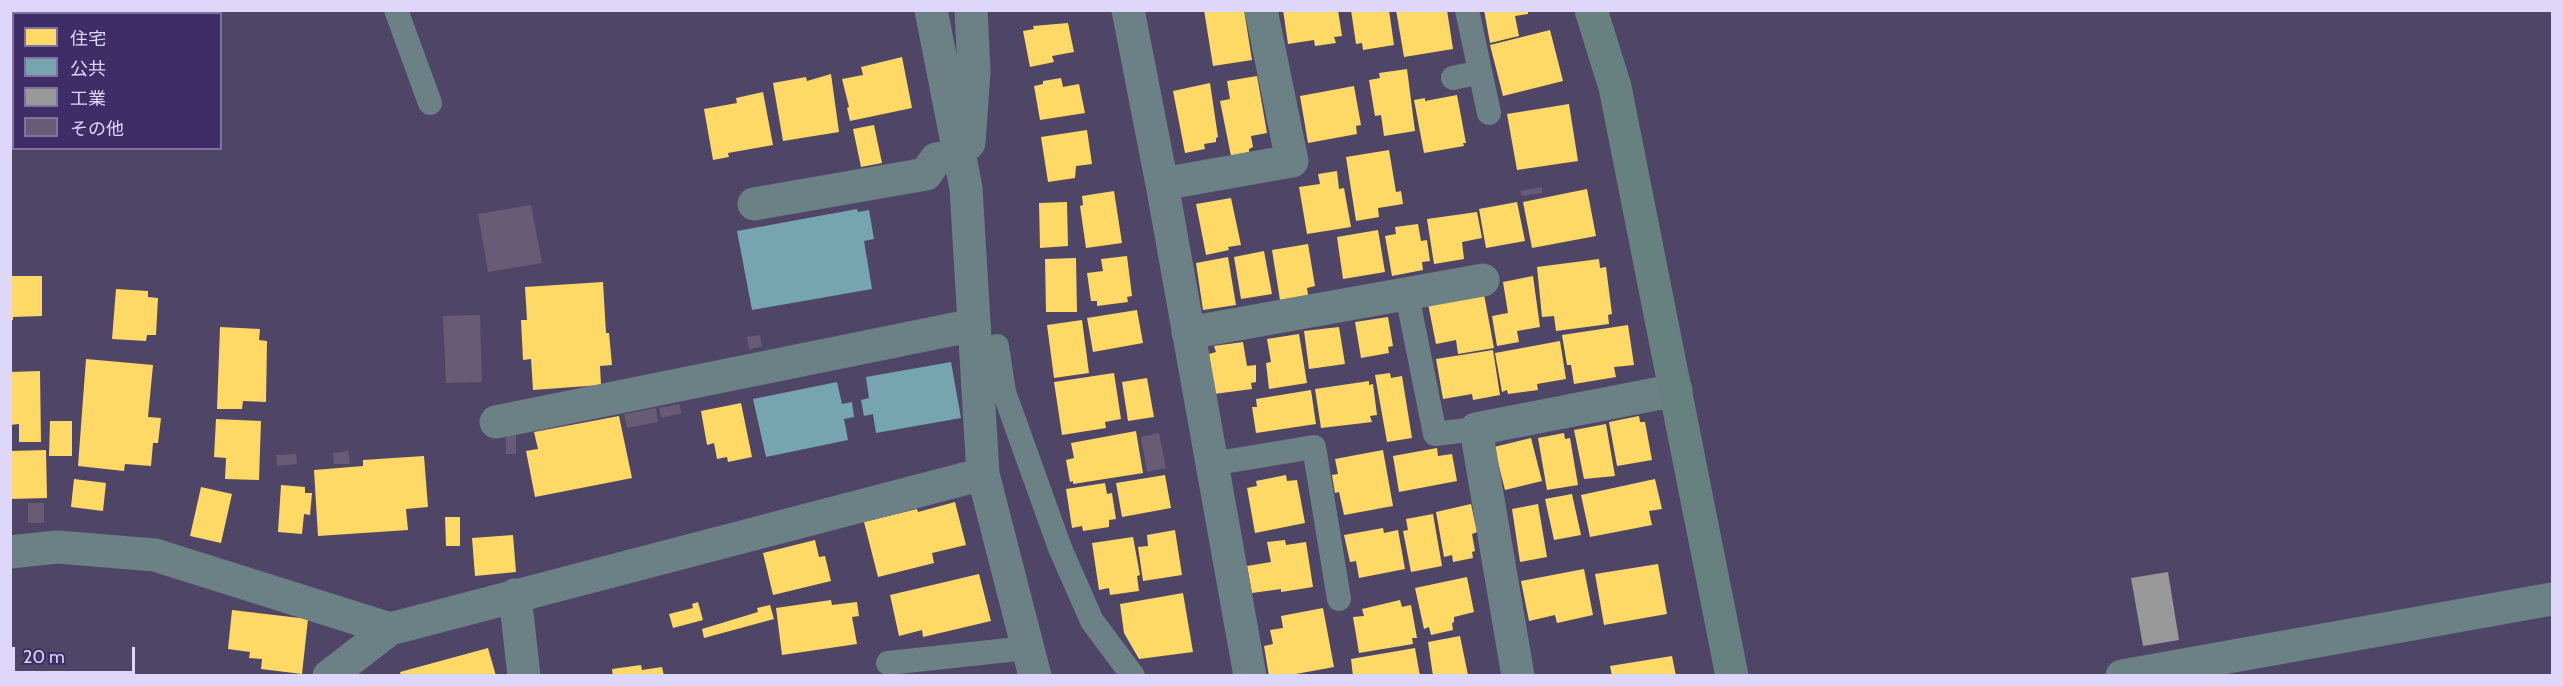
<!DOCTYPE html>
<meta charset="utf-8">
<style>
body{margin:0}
#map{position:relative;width:2563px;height:686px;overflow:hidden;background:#4f4566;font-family:Cabin,"Noto Sans JP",sans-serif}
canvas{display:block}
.frame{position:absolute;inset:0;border:12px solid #ded7fa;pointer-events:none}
.legend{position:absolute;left:12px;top:12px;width:210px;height:138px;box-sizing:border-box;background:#3f2d67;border:2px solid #7f71a2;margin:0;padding:8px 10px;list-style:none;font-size:18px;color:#ded7fa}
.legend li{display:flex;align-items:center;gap:12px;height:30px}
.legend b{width:30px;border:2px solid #7f71a2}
.scale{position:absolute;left:12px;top:647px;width:123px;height:27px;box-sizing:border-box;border:3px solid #ded7fa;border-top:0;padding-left:8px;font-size:18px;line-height:21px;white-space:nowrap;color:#ded7fa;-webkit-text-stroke:4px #3f2d67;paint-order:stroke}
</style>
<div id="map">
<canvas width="2563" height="686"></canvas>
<div class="frame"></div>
<ul class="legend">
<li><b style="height:16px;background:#ffd966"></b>住宅</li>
<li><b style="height:16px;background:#76a5af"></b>公共</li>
<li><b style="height:16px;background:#999"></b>工業</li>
<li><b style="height:16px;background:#675b75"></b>その他</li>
</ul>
<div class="scale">20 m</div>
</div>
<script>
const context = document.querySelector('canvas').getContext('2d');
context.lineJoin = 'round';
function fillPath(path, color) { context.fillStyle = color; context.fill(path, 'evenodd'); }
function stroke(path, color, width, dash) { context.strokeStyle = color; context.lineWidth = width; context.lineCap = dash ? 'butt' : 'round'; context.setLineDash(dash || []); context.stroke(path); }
const homes = new Path2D(`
 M 1204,10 L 1244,10 L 1252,60 L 1213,66 Z
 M 1283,10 L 1338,10 L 1342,36 L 1334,37 L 1336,43 L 1315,46 L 1314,40 L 1288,44 Z
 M 1351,10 L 1389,10 L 1394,45 L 1363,50 L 1362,43 L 1356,44 Z
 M 1396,10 L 1447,10 L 1453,49 L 1404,57 Z
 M 1484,10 L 1528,10 L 1528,14 L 1515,16 L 1519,36 L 1490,43 Z
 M 1068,23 L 1074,52 L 1052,56 L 1054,62 L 1030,67 L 1023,31 L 1034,29 L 1033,26 Z
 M 1550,30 L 1563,81 L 1503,96 L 1490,45 Z
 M 902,57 L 912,108 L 850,121 L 847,108 L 849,107 L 842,79 L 863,75 L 861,67 Z
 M 1407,69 L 1415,131 L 1384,136 L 1381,115 L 1375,116 L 1369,80 L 1380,78 L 1379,73 Z
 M 831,74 L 839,132 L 783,141 L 773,83 L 806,77 L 807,81 Z
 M 1257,76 L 1267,133 L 1251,136 L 1253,147 L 1249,149 L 1249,152 L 1231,156 L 1220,101 L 1230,99 L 1227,81 Z
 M 1061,78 L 1063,87 L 1079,84 L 1085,113 L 1040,120 L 1034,86 L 1043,84 L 1043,81 Z
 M 1210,83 L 1218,137 L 1216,138 L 1216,142 L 1204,144 L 1205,149 L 1185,153 L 1173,91 Z
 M 1354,86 L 1361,125 L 1356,126 L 1357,134 L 1308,143 L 1300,96 Z
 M 763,92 L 773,145 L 728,153 L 729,157 L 713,160 L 704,109 L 737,103 L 736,98 Z
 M 1457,95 L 1466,143 L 1463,143 L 1464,146 L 1424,153 L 1414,100 L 1425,98 L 1425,101 Z
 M 1569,104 L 1578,161 L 1517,170 L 1507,114 Z
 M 874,125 L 882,163 L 861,167 L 853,129 Z
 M 1087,130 L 1092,164 L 1076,166 L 1075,178 L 1048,182 L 1041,137 Z
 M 1389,150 L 1396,192 L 1401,191 L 1403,204 L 1378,208 L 1379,217 L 1356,221 L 1346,157 Z
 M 1337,171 L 1339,189 L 1344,188 L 1351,227 L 1307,234 L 1299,187 L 1320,184 L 1318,174 Z
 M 1587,189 L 1596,236 L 1532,248 L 1523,202 Z
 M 1114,191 L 1122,243 L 1086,248 L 1080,206 L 1083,205 L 1082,196 Z
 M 1231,198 L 1241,245 L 1228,247 L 1229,250 L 1206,255 L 1196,204 Z
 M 1067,202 L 1068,246 L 1040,248 L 1039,203 Z
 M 1517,202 L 1525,241 L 1486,248 L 1479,209 Z
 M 1477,212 L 1482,238 L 1462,242 L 1464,259 L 1434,264 L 1427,219 Z
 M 1418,224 L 1421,241 L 1427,240 L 1430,261 L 1422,262 L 1423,270 L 1392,276 L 1385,236 L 1396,234 L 1395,227 Z
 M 1378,230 L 1385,272 L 1343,279 L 1337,237 Z
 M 1308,244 L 1315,286 L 1307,288 L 1308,295 L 1280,300 L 1272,250 Z
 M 1264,251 L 1272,294 L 1241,299 L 1234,257 Z
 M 1127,256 L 1132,296 L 1127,297 L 1128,302 L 1097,306 L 1097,301 L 1091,301 L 1087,273 L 1103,271 L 1101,259 Z
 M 1228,257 L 1236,305 L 1203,310 L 1196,263 Z
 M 1076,258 L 1077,312 L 1046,312 L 1045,259 Z
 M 1599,259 L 1600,268 L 1606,267 L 1612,314 L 1608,315 L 1609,324 L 1556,331 L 1554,316 L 1542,317 L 1537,267 Z
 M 10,276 L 42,276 L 42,316 L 13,317 L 13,320 L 10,320 Z
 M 1533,276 L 1540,327 L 1517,331 L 1519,342 L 1497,346 L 1492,316 L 1508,313 L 1503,282 Z
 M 603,282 L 606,333 L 609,333 L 612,365 L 600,366 L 601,385 L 533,390 L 531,359 L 523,360 L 521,320 L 527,320 L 525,287 Z
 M 116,289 L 148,291 L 148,297 L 158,298 L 156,335 L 147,335 L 146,341 L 112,339 Z
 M 1483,289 L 1494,348 L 1458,354 L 1456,340 L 1436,344 L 1427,299 Z
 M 1137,310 L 1143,343 L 1093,352 L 1087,318 Z
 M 1388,317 L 1393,346 L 1388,347 L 1389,353 L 1361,358 L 1355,322 Z
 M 1082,320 L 1089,373 L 1054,378 L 1047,325 Z
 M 1628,325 L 1634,365 L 1614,367 L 1616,377 L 1574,384 L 1571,365 L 1567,365 L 1562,335 Z
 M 220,327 L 260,329 L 259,340 L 267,341 L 266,402 L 243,401 L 242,409 L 217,409 Z
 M 1339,327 L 1345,364 L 1309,369 L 1304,331 Z
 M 1299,334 L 1307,383 L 1269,389 L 1266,363 L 1271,362 L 1267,339 Z
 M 1560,341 L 1566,379 L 1537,384 L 1538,390 L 1508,394 L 1507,390 L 1502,392 L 1495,353 Z
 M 1243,342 L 1247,366 L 1256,365 L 1256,382 L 1251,383 L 1252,389 L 1214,394 L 1209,354 L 1216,352 L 1214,346 Z
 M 1493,350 L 1500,395 L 1473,400 L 1472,394 L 1443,399 L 1436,359 Z
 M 86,359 L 153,365 L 148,417 L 161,418 L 158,443 L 153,443 L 151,466 L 125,464 L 124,471 L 78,466 Z
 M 40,371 L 41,442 L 19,442 L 19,424 L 10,425 L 10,372 Z
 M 1114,373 L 1121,419 L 1105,422 L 1106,428 L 1062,435 L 1054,382 Z
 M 1390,373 L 1391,378 L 1402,376 L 1412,438 L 1387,442 L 1375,375 Z
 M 1147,378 L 1154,417 L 1128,421 L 1122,382 Z
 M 1369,381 L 1369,385 L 1373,384 L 1377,415 L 1370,416 L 1372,422 L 1321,428 L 1315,389 Z
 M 1311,390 L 1316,424 L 1256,433 L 1252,407 L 1257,407 L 1256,399 Z
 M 741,403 L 752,457 L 728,462 L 727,457 L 717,459 L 714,443 L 707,445 L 701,411 Z
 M 619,416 L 632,478 L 535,497 L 526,451 L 538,449 L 534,432 Z
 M 1639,416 L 1640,422 L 1645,422 L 1652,460 L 1617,466 L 1609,422 Z
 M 216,419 L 261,421 L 259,480 L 225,479 L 226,458 L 214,457 Z
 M 50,421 L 72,421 L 72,456 L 49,456 Z
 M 1606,424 L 1615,476 L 1584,479 L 1574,430 Z
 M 1136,431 L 1143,473 L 1073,484 L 1073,481 L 1070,482 L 1066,460 L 1074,458 L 1071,443 Z
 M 1564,433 L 1565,439 L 1570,438 L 1578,485 L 1547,490 L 1538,438 Z
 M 1531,438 L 1542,481 L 1505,490 L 1494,447 Z
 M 1437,448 L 1438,456 L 1452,454 L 1457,481 L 1399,492 L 1393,456 Z
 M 46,450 L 47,498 L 10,499 L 10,451 Z
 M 1383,450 L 1393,506 L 1344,515 L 1339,492 L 1335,493 L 1332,475 L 1338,474 L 1335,459 Z
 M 424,456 L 428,507 L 406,509 L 408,530 L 318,536 L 314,470 L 363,466 L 363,460 Z
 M 1165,475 L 1171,508 L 1122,517 L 1116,483 Z
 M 1286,475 L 1287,481 L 1297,480 L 1305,523 L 1255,533 L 1247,488 L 1257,486 L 1256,481 Z
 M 74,479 L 106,483 L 103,511 L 71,507 Z
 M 1655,479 L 1662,509 L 1649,511 L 1652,525 L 1590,537 L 1581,495 Z
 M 1105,483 L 1107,494 L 1112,493 L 1116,519 L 1109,520 L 1109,527 L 1083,531 L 1082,526 L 1072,528 L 1066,489 Z
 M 281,485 L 305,487 L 305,493 L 312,493 L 310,515 L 304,514 L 302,534 L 278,532 Z
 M 201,487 L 232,494 L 221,543 L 190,536 Z
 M 1572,494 L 1581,535 L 1554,540 L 1545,499 Z
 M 955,502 L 966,545 L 932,553 L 934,563 L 878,577 L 864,522 L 917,509 L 918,512 Z
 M 1471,504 L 1477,532 L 1472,534 L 1475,551 L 1472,552 L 1473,558 L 1453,562 L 1452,555 L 1444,557 L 1436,512 Z
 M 1538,504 L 1547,557 L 1520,562 L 1512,509 Z
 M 1433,514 L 1442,566 L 1411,572 L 1403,531 L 1408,530 L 1406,519 Z
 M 445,517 L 460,517 L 460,546 L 446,546 Z
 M 1383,528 L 1384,533 L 1398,530 L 1405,569 L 1359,578 L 1356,561 L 1350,562 L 1344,535 Z
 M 1175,530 L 1182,575 L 1143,581 L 1138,547 L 1148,546 L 1147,535 Z
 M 513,535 L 516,572 L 475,576 L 472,538 Z
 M 1133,537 L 1140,575 L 1137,576 L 1139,591 L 1110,595 L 1109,588 L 1099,590 L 1092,543 Z
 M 815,540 L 819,557 L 825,556 L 831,581 L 773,595 L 763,553 Z
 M 1285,540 L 1286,545 L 1306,542 L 1313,587 L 1281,592 L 1281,589 L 1252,593 L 1247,566 L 1271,562 L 1267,542 Z
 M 1658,564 L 1667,614 L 1604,625 L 1595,574 Z
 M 1584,569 L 1593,615 L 1557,623 L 1555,615 L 1529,621 L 1521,581 Z
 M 979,574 L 991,621 L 923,637 L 922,630 L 899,636 L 890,595 Z
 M 1467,577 L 1474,612 L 1454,617 L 1454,622 L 1452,623 L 1453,630 L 1431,635 L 1429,627 L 1424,629 L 1415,588 Z
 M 1183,593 L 1193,652 L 1139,659 L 1124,633 L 1120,604 Z
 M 831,600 L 832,605 L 857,602 L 859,616 L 852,617 L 857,644 L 782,655 L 776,608 Z
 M 1400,600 L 1402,607 L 1411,605 L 1417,638 L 1412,638 L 1413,644 L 1359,653 L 1353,617 L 1364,616 L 1362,609 Z
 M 698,602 L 703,620 L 673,628 L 669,614 L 693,608 L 692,604 Z
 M 770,605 L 774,619 L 704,638 L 702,629 L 758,612 L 757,608 Z
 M 1323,608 L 1334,667 L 1285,676 L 1269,676 L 1264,646 L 1273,644 L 1270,630 L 1283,628 L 1281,616 Z
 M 232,610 L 308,619 L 302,674 L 261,669 L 262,659 L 249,658 L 250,652 L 228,649 Z
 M 1460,636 L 1468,675 L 1433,676 L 1428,642 Z
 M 488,648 L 496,676 L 401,676 L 400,672 Z
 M 1415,648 L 1420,676 L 1353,676 L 1351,659 Z
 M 1672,656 L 1676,676 L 1612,676 L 1610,666 Z
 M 641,665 L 642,670 L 662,667 L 664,676 L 613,676 L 612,669 Z`);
const public = new Path2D(`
 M 857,209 L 858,212 L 869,210 L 874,239 L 864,241 L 872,289 L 752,310 L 737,231 Z
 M 951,362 L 961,418 L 876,433 L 873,414 L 864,416 L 861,400 L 869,398 L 866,377 Z
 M 837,382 L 842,404 L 852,402 L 854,417 L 844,419 L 848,440 L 766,457 L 753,399 Z`);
const industry = new Path2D(`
 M 2168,572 L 2179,640 L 2143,646 L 2131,578 Z`);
const building = new Path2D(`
 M 1542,187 L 1542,193 L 1522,196 L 1520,191 Z
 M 531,205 L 542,263 L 488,272 L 478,214 Z
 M 480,315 L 482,382 L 446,383 L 443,316 Z
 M 760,335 L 762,347 L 749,349 L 747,337 Z
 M 679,404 L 682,413 L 661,418 L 659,408 Z
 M 656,408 L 658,422 L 627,428 L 624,414 Z
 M 1159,433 L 1166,468 L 1147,472 L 1141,437 Z
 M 506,435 L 516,435 L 516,454 L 506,454 Z
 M 348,451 L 350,464 L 334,464 L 333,453 Z
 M 296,454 L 297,464 L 277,466 L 276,455 Z
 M 28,503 L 44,503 L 44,523 L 28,523 Z`);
const lane = new Path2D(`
 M 396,10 L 430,103
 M 1467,10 L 1489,113
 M 1453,78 L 1480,72
 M 1407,295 L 1435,434 L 1476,429
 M 997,346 L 1004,392 L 1060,548 L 1092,621 L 1133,676
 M 1211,464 L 1314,447 L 1339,599
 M 888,663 L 1027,648`);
const street = new Path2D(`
 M 931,10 L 966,188 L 983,474 L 1035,676
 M 1128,10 L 1162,184 L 1250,676
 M 969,143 L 974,71 L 971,10
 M 1162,184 L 1292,161 L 1261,10
 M 754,204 L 926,174 L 936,159 L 959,155
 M 1188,333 L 1483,280
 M 496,422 L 974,325
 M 10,552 L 57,547 L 155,555 L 390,629 L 983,474
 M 515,595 L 524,676
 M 329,676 L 390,629
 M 1518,676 L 1476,429 L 1676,390
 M 2122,676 L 2552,599`);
const secondary = new Path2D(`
 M 1591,10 L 1615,87 L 1732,676`);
fillPath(homes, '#ffd966');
fillPath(public, '#76a5af');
fillPath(industry, '#999');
fillPath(building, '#675b75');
stroke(lane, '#6c8185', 24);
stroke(street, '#6c8185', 33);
stroke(secondary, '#678180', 33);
</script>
